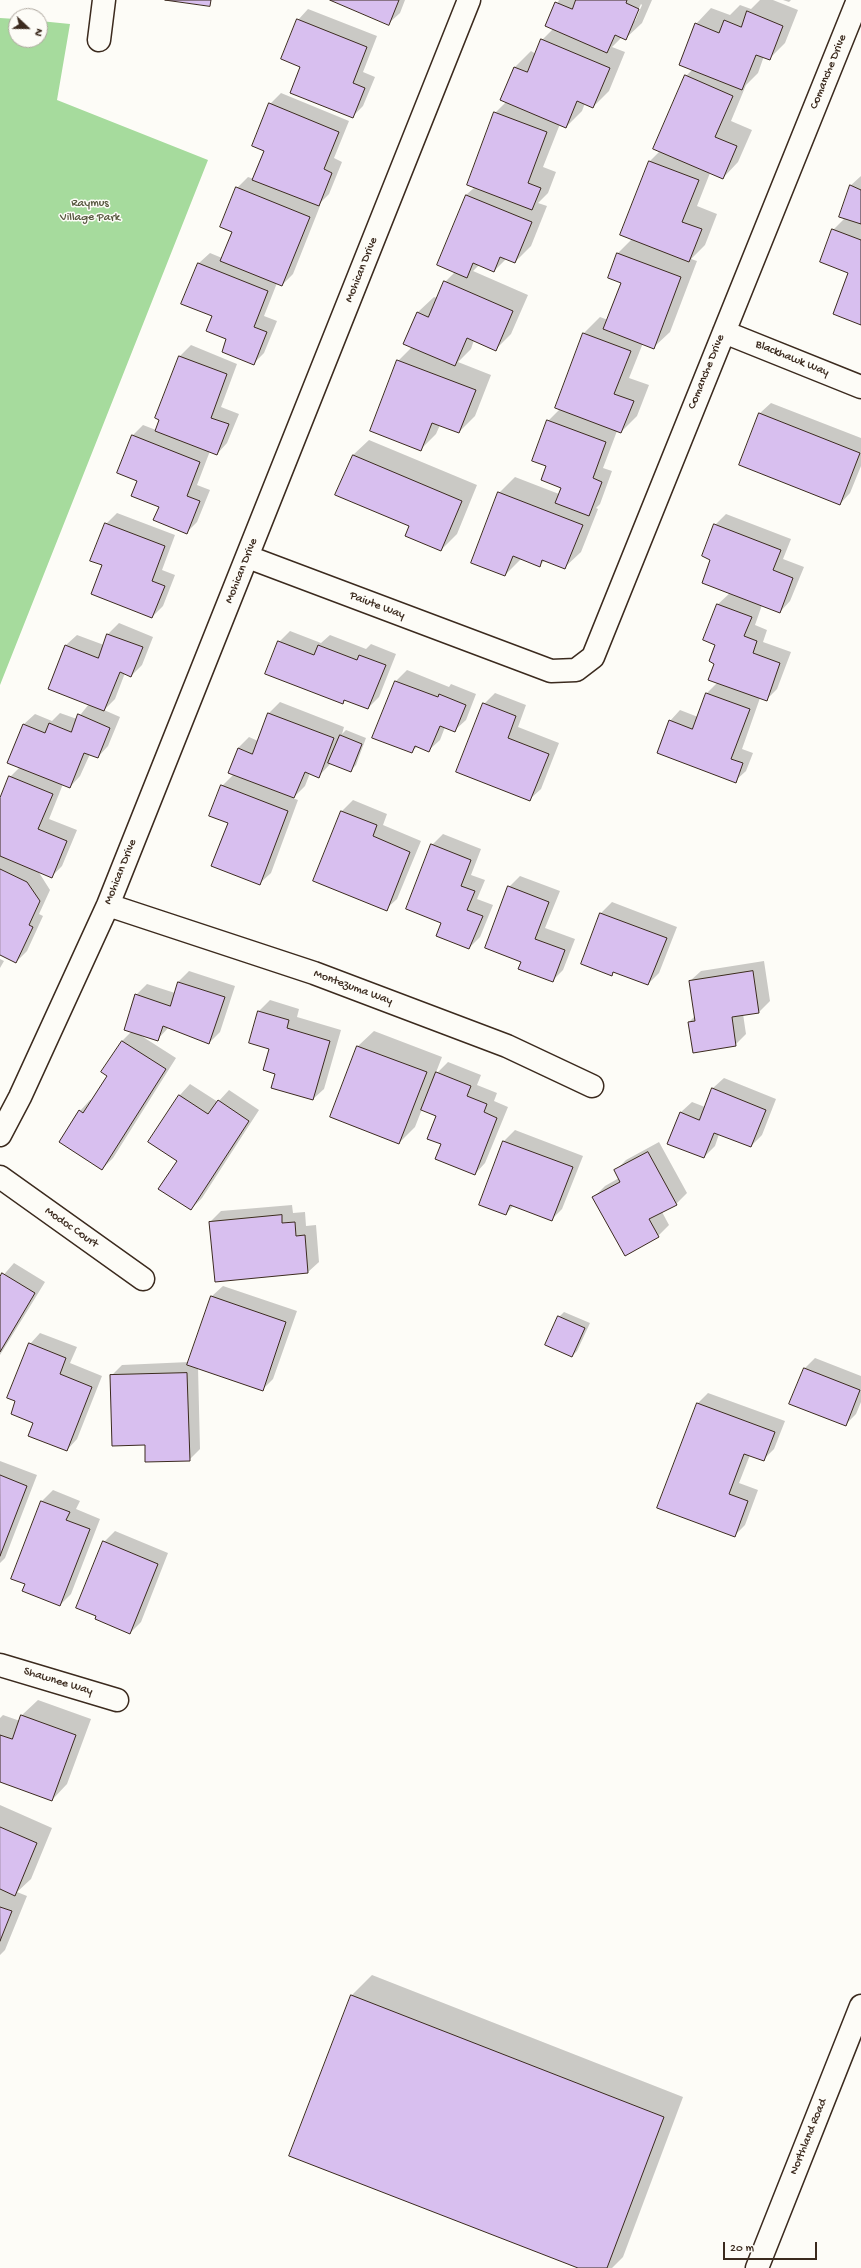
<!DOCTYPE html>
<style>
body{margin:0}
#map{position:relative;width:861px;height:2268px;overflow:hidden;background:#fdfcf7;font-family:"Gochi Hand",sans-serif}
canvas{display:block}
.north{position:absolute;left:8px;top:8px;width:40px;height:40px;box-sizing:border-box;background:#fdfcf7;border:1px solid #afa8a0;border-radius:50%;rotate:112deg;font-size:11px;font-weight:700;line-height:16px;text-align:center;color:#3b2a1e}
.north::after{content:'';display:block;margin:auto;width:14px;height:18px;background:#3b2a1e;clip-path:polygon(50% 0,100% 100%,50% 72%,0 100%)}
.scale{position:absolute;left:723px;top:2242px;width:94px;height:18px;box-sizing:border-box;border:2px solid #3b2a1e;border-top:0;padding-left:5px;font-size:12px;line-height:14px;white-space:nowrap;color:#3b2a1e;-webkit-text-stroke:3px #fdfcf7;paint-order:stroke}
</style>
<div id="map">
<canvas width="861" height="2268"></canvas>
<div class="north">N</div>
<div class="scale">20 m</div>
</div>
<script>
const context = document.querySelector('canvas').getContext('2d');
context.lineJoin = 'round';
function fillPath(path, color) { context.fillStyle = color; context.fill(path, 'evenodd'); }
function stroke(path, color, width, dash) { context.strokeStyle = color; context.lineWidth = width; context.lineCap = dash ? 'butt' : 'round'; context.setLineDash(dash || []); context.stroke(path); }
function label(font, color, halo, rows, align = 'center') {
  context.font = font + ' "Gochi Hand",sans-serif'; context.lineWidth = 3; context.setLineDash([]); context.textBaseline = 'middle'; context.strokeStyle = halo; context.fillStyle = color; for (const [text, x, y, turn = 0] of rows) {
    context.save(); context.translate(x, y); context.rotate((+turn || 0) * Math.PI / 180); context.textAlign = isNaN(turn) ? turn : align; if (halo) context.strokeText(text, 0, 0); context.fillText(text, 0, 0); context.restore();
  }
}
const green = new Path2D(`
 M 0,18 L 16,19 L 16,40 L 40,40 L 40,21 L 70,24 L 57,100 L 208,160 L 0,685 Z`);
const shadow = new Path2D(`
 M 332,0 L 405,0 L 400,13 L 389,23 Z
 M 559,0 L 652,0 L 642,23 L 626,38 L 622,37 L 612,47 L 625,52 L 609,91 L 593,107 L 585,103 L 582,111 L 566,127 L 560,124 L 543,167 L 556,172 L 548,193 L 538,203 L 547,206 L 531,246 L 515,262 L 506,259 L 494,271 L 479,265 L 473,271 L 528,295 L 511,334 L 495,350 L 474,340 L 471,349 L 458,362 L 491,375 L 475,416 L 459,432 L 440,425 L 436,434 L 421,449 L 398,361 L 412,347 L 418,312 L 434,297 L 437,298 L 445,282 L 455,272 L 466,195 L 475,187 L 495,113 L 506,102 L 502,100 L 515,67 L 531,51 L 536,54 L 542,40 L 553,29 L 546,26 ZM 641,4 L 642,5 L 635,21 L 633,21 Z
 M 760,0 L 773,0 L 798,10 L 785,43 L 770,58 L 764,56 L 758,73 L 746,85 L 731,121 L 752,130 L 738,162 L 723,178 L 710,173 L 697,206 L 717,214 L 705,245 L 691,259 L 697,261 L 670,332 L 654,347 L 643,343 L 629,378 L 649,385 L 637,416 L 621,432 L 617,431 L 603,468 L 612,471 L 600,504 L 596,508 L 598,509 L 581,552 L 565,567 L 545,560 L 539,566 L 521,559 L 505,575 L 499,493 L 515,477 L 559,494 L 562,487 L 548,465 L 548,421 L 560,409 L 556,407 L 584,333 L 600,317 L 608,320 L 622,282 L 609,277 L 618,253 L 632,239 L 622,235 L 650,161 L 660,151 L 686,76 L 693,69 L 696,24 L 711,8 L 730,15 L 740,5 L 751,9 Z
 M 783,0 L 791,0 L 789,2 Z
 M 308,9 L 377,36 L 363,72 L 375,77 L 363,106 L 352,117 L 301,66 L 298,20 Z
 M 281,93 L 349,121 L 334,158 L 342,162 L 329,194 L 318,205 L 320,206 L 293,274 L 282,285 L 277,283 L 264,316 L 277,321 L 264,353 L 253,364 L 228,339 L 213,315 L 199,263 L 210,253 L 222,258 L 233,232 L 221,227 L 237,188 L 248,177 L 254,179 L 265,150 L 270,104 Z
 M 861,176 L 861,324 L 849,272 L 833,230 L 845,218 L 850,186 Z
 M 191,345 L 237,364 L 221,407 L 239,414 L 227,443 L 217,454 L 210,451 L 197,485 L 210,490 L 197,522 L 187,532 L 160,506 L 139,480 L 132,436 L 143,425 L 156,430 L 161,419 L 156,417 L 180,356 Z
 M 771,403 L 861,438 L 861,466 L 850,493 L 840,504 L 760,413 Z
 M 369,440 L 477,485 L 457,534 L 441,550 L 410,526 L 353,455 Z
 M 117,513 L 175,535 L 162,570 L 175,575 L 163,606 L 152,617 L 104,565 L 106,524 Z
 M 726,514 L 791,539 L 783,559 L 804,567 L 790,601 L 780,612 L 762,605 L 755,625 L 767,630 L 763,642 L 791,652 L 777,689 L 766,700 L 760,698 L 742,749 L 753,753 L 746,771 L 735,781 L 670,721 L 680,710 L 698,717 L 706,694 L 718,682 L 715,663 L 717,605 L 730,593 L 712,559 L 715,525 Z
 M 119,623 L 153,637 L 142,665 L 131,676 L 125,673 L 115,699 L 104,710 L 120,717 L 108,746 L 98,757 L 90,754 L 80,776 L 70,787 L 63,784 L 49,819 L 77,830 L 62,866 L 51,877 L 38,871 L 50,890 L 39,914 L 43,916 L 27,951 L 16,962 L 0,954 L 0,801 L 10,777 L 20,767 L 8,762 L 24,724 L 35,714 L 52,721 L 60,713 L 77,719 L 89,704 L 66,645 L 77,635 L 104,645 L 108,634 Z
 M 290,631 L 321,643 L 330,635 L 366,649 L 371,644 L 396,654 L 379,697 L 368,708 L 346,699 L 343,703 L 279,642 Z
 M 407,670 L 449,687 L 451,684 L 476,694 L 466,720 L 455,730 L 445,727 L 440,740 L 429,750 L 418,746 L 411,752 L 374,737 L 396,681 Z
 M 495,693 L 526,705 L 518,727 L 559,743 L 541,789 L 530,799 L 484,704 Z
 M 280,702 L 344,727 L 342,734 L 346,730 L 366,738 L 356,765 L 351,770 L 331,763 L 319,776 L 310,773 L 305,786 L 293,798 L 298,800 L 271,873 L 260,883 L 229,822 L 222,786 L 234,774 L 238,748 L 249,737 L 258,741 L 269,713 Z
 M 353,800 L 387,814 L 383,825 L 421,841 L 397,899 L 386,909 L 314,881 L 342,811 Z
 M 443,834 L 481,849 L 471,875 L 485,880 L 477,899 L 493,905 L 480,937 L 469,948 L 443,923 L 432,845 Z
 M 520,876 L 560,891 L 545,928 L 575,939 L 563,970 L 552,981 L 522,961 L 509,887 Z
 M 612,902 L 677,927 L 659,973 L 648,984 L 614,971 L 612,974 L 582,963 L 601,913 Z
 M 0,959 L 4,961 L 0,968 Z
 M 764,961 L 770,1001 L 759,1012 L 743,1014 L 746,1034 L 735,1045 L 689,1022 L 695,1016 L 690,981 L 701,971 Z
 M 189,971 L 235,986 L 220,1032 L 209,1043 L 169,1027 L 157,1040 L 140,1035 L 176,1058 L 113,1158 L 102,1169 L 80,1111 L 90,1100 L 92,1101 L 108,1076 L 102,1072 L 122,1041 L 132,1031 L 136,995 L 147,984 L 175,993 L 178,982 Z
 M 270,1000 L 299,1009 L 297,1017 L 341,1030 L 324,1089 L 313,1099 L 277,1073 L 270,1048 L 250,1042 L 259,1011 Z
 M 374,1031 L 442,1057 L 435,1075 L 448,1062 L 481,1075 L 477,1085 L 497,1093 L 494,1101 L 508,1107 L 485,1163 L 475,1174 L 442,1143 L 438,1115 L 422,1109 L 415,1127 L 399,1143 L 331,1117 L 358,1046 Z
 M 724,1078 L 776,1099 L 762,1135 L 751,1146 L 719,1134 L 715,1146 L 704,1157 L 681,1112 L 692,1102 L 705,1107 L 713,1088 Z
 M 190,1084 L 218,1102 L 229,1090 L 259,1110 L 202,1198 L 191,1209 L 178,1160 L 149,1141 L 180,1095 Z
 M 515,1130 L 583,1156 L 562,1209 L 551,1220 L 514,1205 L 506,1214 L 480,1204 L 504,1141 Z
 M 659,1142 L 687,1193 L 676,1204 L 662,1212 L 669,1225 L 658,1236 L 594,1197 L 605,1186 L 619,1178 L 615,1171 L 626,1160 Z
 M 292,1205 L 293,1213 L 305,1212 L 306,1226 L 316,1225 L 319,1262 L 308,1272 L 210,1222 L 221,1211 Z
 M 14,1263 L 45,1282 L 0,1355 L 0,1279 Z
 M 223,1286 L 297,1311 L 273,1379 L 262,1390 L 198,1367 L 200,1449 L 189,1460 L 146,1444 L 111,1376 L 122,1365 L 189,1362 L 212,1296 Z
 M 564,1312 L 590,1323 L 577,1351 L 572,1356 L 559,1317 Z
 M 40,1333 L 77,1347 L 70,1363 L 102,1376 L 77,1439 L 67,1450 L 35,1422 L 30,1344 Z
 M 815,1358 L 861,1376 L 861,1402 L 856,1414 L 845,1425 L 804,1369 Z
 M 708,1393 L 785,1421 L 774,1449 L 763,1460 L 750,1455 L 739,1483 L 758,1490 L 745,1525 L 735,1535 L 698,1403 Z
 M 0,1461 L 37,1475 L 5,1558 L 0,1563 Z
 M 53,1490 L 80,1501 L 76,1509 L 100,1519 L 71,1594 L 60,1605 L 26,1584 L 12,1578 L 42,1501 Z
 M 115,1531 L 168,1553 L 141,1622 L 130,1633 L 104,1542 Z
 M 38,1700 L 91,1719 L 67,1784 L 52,1800 L 0,1781 L 0,1718 L 3,1715 L 20,1721 L 22,1715 Z
 M 0,1805 L 52,1828 L 31,1879 L 17,1892 L 27,1896 L 5,1950 L 0,1955 Z
 M 372,1975 L 683,2097 L 623,2257 L 612,2268 L 581,2268 L 290,2156 L 352,1995 Z`);
const building = new Path2D(`
 M 165,0 L 211,0 L 210,6 Z
 M 330,0 L 399,0 L 389,25 Z
 M 576,0 L 627,0 L 626,3 L 639,9 L 626,40 L 615,35 L 607,53 L 545,26 L 555,2 L 572,9 Z
 M 747,11 L 783,26 L 770,60 L 756,55 L 742,90 L 679,65 L 695,23 L 719,33 L 724,20 L 741,27 Z
 M 297,19 L 367,47 L 353,83 L 365,88 L 353,118 L 290,93 L 300,67 L 281,59 Z
 M 541,39 L 610,68 L 593,108 L 577,101 L 566,128 L 500,100 L 514,67 L 527,72 Z
 M 685,75 L 733,96 L 715,137 L 737,146 L 723,179 L 653,149 Z
 M 269,103 L 339,132 L 324,169 L 332,173 L 319,206 L 252,180 L 264,151 L 252,146 Z
 M 494,112 L 547,132 L 528,183 L 541,188 L 532,210 L 467,185 Z
 M 649,161 L 699,180 L 682,222 L 702,229 L 689,262 L 620,235 Z
 M 850,185 L 861,190 L 861,224 L 839,217 Z
 M 236,187 L 310,217 L 282,286 L 220,261 L 232,232 L 220,227 Z
 M 466,195 L 532,222 L 515,263 L 500,257 L 494,272 L 473,263 L 467,278 L 437,265 Z
 M 832,229 L 861,240 L 861,325 L 833,314 L 848,273 L 820,262 Z
 M 617,253 L 681,277 L 654,349 L 603,329 L 621,283 L 608,278 Z
 M 198,263 L 268,291 L 254,327 L 267,332 L 254,365 L 222,352 L 226,339 L 206,331 L 212,316 L 181,304 Z
 M 444,281 L 513,311 L 496,351 L 467,338 L 455,366 L 403,344 L 417,312 L 428,317 Z
 M 583,333 L 631,351 L 614,394 L 634,401 L 621,433 L 555,408 Z
 M 179,356 L 227,374 L 211,418 L 229,424 L 217,455 L 155,431 L 159,420 L 155,418 Z
 M 397,360 L 476,390 L 459,433 L 432,423 L 421,451 L 370,431 Z
 M 759,413 L 860,453 L 840,505 L 739,465 Z
 M 547,420 L 606,442 L 593,478 L 602,482 L 589,516 L 555,503 L 561,488 L 541,480 L 546,466 L 532,461 Z
 M 132,435 L 200,462 L 187,496 L 200,501 L 187,534 L 153,520 L 159,507 L 131,496 L 137,481 L 117,473 Z
 M 353,455 L 462,501 L 441,551 L 405,536 L 409,526 L 335,495 Z
 M 498,492 L 583,525 L 565,569 L 542,560 L 540,567 L 513,556 L 505,576 L 471,563 Z
 M 105,523 L 165,546 L 152,581 L 165,586 L 152,618 L 91,594 L 102,565 L 90,561 Z
 M 714,524 L 781,550 L 773,570 L 793,578 L 780,613 L 702,583 L 710,560 L 702,556 Z
 M 717,604 L 752,617 L 744,636 L 757,641 L 753,653 L 780,663 L 767,701 L 708,680 L 714,664 L 709,661 L 715,645 L 703,640 Z
 M 107,634 L 143,647 L 131,677 L 120,672 L 104,711 L 48,689 L 65,645 L 98,658 Z
 M 278,641 L 314,655 L 318,645 L 357,660 L 359,655 L 386,665 L 368,709 L 344,700 L 343,704 L 265,674 Z
 M 395,681 L 438,697 L 439,694 L 466,705 L 455,732 L 440,726 L 429,752 L 415,746 L 412,753 L 372,738 Z
 M 706,693 L 750,709 L 731,759 L 743,763 L 736,783 L 657,753 L 669,720 L 692,729 Z
 M 483,703 L 516,716 L 508,738 L 549,754 L 530,801 L 456,772 Z
 M 268,713 L 334,738 L 319,778 L 305,772 L 294,798 L 228,773 L 238,748 L 252,754 Z
 M 78,714 L 110,728 L 98,758 L 84,753 L 70,788 L 7,763 L 23,724 L 45,733 L 49,723 L 71,732 Z
 M 340,735 L 362,744 L 351,772 L 328,763 Z
 M 9,776 L 53,794 L 38,829 L 67,841 L 52,878 L 0,856 L 0,798 Z
 M 221,785 L 288,811 L 260,885 L 211,866 L 228,823 L 209,816 Z
 M 341,811 L 377,825 L 373,836 L 410,852 L 387,911 L 313,881 Z
 M 431,844 L 471,860 L 461,886 L 475,891 L 467,910 L 483,916 L 469,949 L 436,936 L 441,923 L 406,909 Z
 M 0,869 L 27,882 L 40,901 L 29,925 L 33,927 L 16,963 L 0,955 Z
 M 508,886 L 549,902 L 535,939 L 565,950 L 553,982 L 518,969 L 521,962 L 485,948 Z
 M 600,913 L 667,938 L 648,985 L 613,972 L 612,976 L 581,964 Z
 M 753,971 L 759,1013 L 732,1017 L 736,1046 L 693,1053 L 688,1022 L 695,1021 L 689,981 Z
 M 178,982 L 225,997 L 209,1044 L 163,1026 L 158,1041 L 124,1030 L 135,994 L 170,1006 Z
 M 258,1011 L 289,1020 L 287,1028 L 330,1041 L 313,1100 L 271,1088 L 275,1074 L 263,1070 L 269,1049 L 249,1043 Z
 M 122,1041 L 166,1069 L 102,1170 L 59,1142 L 79,1110 L 83,1113 L 107,1076 L 101,1072 Z
 M 357,1046 L 427,1072 L 399,1144 L 330,1117 Z
 M 436,1072 L 471,1086 L 467,1096 L 487,1104 L 484,1112 L 497,1118 L 475,1175 L 435,1159 L 441,1144 L 427,1139 L 436,1116 L 421,1110 Z
 M 712,1088 L 766,1110 L 751,1147 L 714,1133 L 704,1158 L 667,1144 L 680,1112 L 699,1120 Z
 M 179,1095 L 208,1114 L 218,1100 L 249,1121 L 191,1210 L 158,1189 L 177,1161 L 148,1142 Z
 M 503,1141 L 573,1167 L 552,1221 L 510,1205 L 506,1215 L 479,1205 Z
 M 648,1152 L 677,1205 L 649,1219 L 659,1237 L 625,1256 L 592,1197 L 620,1182 L 614,1170 Z
 M 282,1215 L 282,1223 L 295,1222 L 296,1236 L 305,1235 L 308,1273 L 215,1282 L 209,1222 Z
 M 2,1273 L 35,1293 L 0,1352 L 0,1277 Z
 M 211,1296 L 286,1322 L 263,1391 L 187,1365 Z
 M 558,1316 L 585,1328 L 572,1357 L 545,1345 Z
 M 29,1343 L 66,1358 L 60,1374 L 92,1387 L 67,1451 L 28,1436 L 33,1423 L 11,1414 L 15,1401 L 7,1398 Z
 M 804,1368 L 860,1390 L 846,1426 L 789,1404 Z
 M 187,1373 L 190,1461 L 145,1462 L 145,1445 L 112,1446 L 110,1375 Z
 M 697,1403 L 775,1432 L 764,1461 L 744,1454 L 729,1494 L 748,1501 L 735,1537 L 657,1508 Z
 M 0,1475 L 27,1486 L 0,1556 Z
 M 41,1501 L 70,1512 L 66,1520 L 90,1529 L 60,1606 L 22,1591 L 25,1584 L 11,1579 Z
 M 103,1541 L 158,1564 L 130,1634 L 95,1619 L 96,1616 L 76,1608 Z
 M 21,1715 L 76,1735 L 52,1801 L 0,1782 L 0,1735 L 12,1739 Z
 M 0,1827 L 37,1843 L 15,1896 L 0,1889 Z
 M 0,1907 L 12,1911 L 0,1941 Z
 M 351,1995 L 664,2117 L 607,2268 L 578,2268 L 289,2156 Z`);
const minor = new Path2D(`
 M 99,40 L 104,0
 M 724,332 L 861,387
 M 248,557 L 551,671 L 576,670 L 593,657 L 858,0
 M 108,905 L 314,973 L 507,1046 L 592,1086
 M 0,1135 L 20,1097 L 108,905 L 469,0
 M 0,1177 L 143,1279
 M 0,1665 L 117,1700
 M 757,2268 L 861,2006`);
const streetNames = [
 ["Comanche Drive",829,72,-68],
 ["Mohican Drive",362,270,-68],
 ["Blackhawk Way",792,359,22],
 ["Comanche Drive",707,372,-68],
 ["Mohican Drive",242,571,-68],
 ["Paiute Way",377,606,21],
 ["Mohican Drive",121,872,-68],
 ["Montezuma Way",353,988,20],
 ["Modoc Court",71,1228,35],
 ["Shawnee Way",58,1682,17],
 ["Northland Road",809,2137,-68]
];
const parkNames = [
 ["Raymus",90,204],
 ["Village Park",90,218]
];
fillPath(green, '#a6db9d');
fillPath(shadow, '#0003');
fillPath(building, '#d8bfef');
stroke(building, '#3b2a1e', 1);
stroke(minor, '#3b2a1e', 25);
stroke(minor, '#fdfcf7', 22);
label('12px', '#3b2a1e', '#fdfcf7', streetNames);
label('12px', '#56563e', '#fdfcf7', parkNames);
</script>
